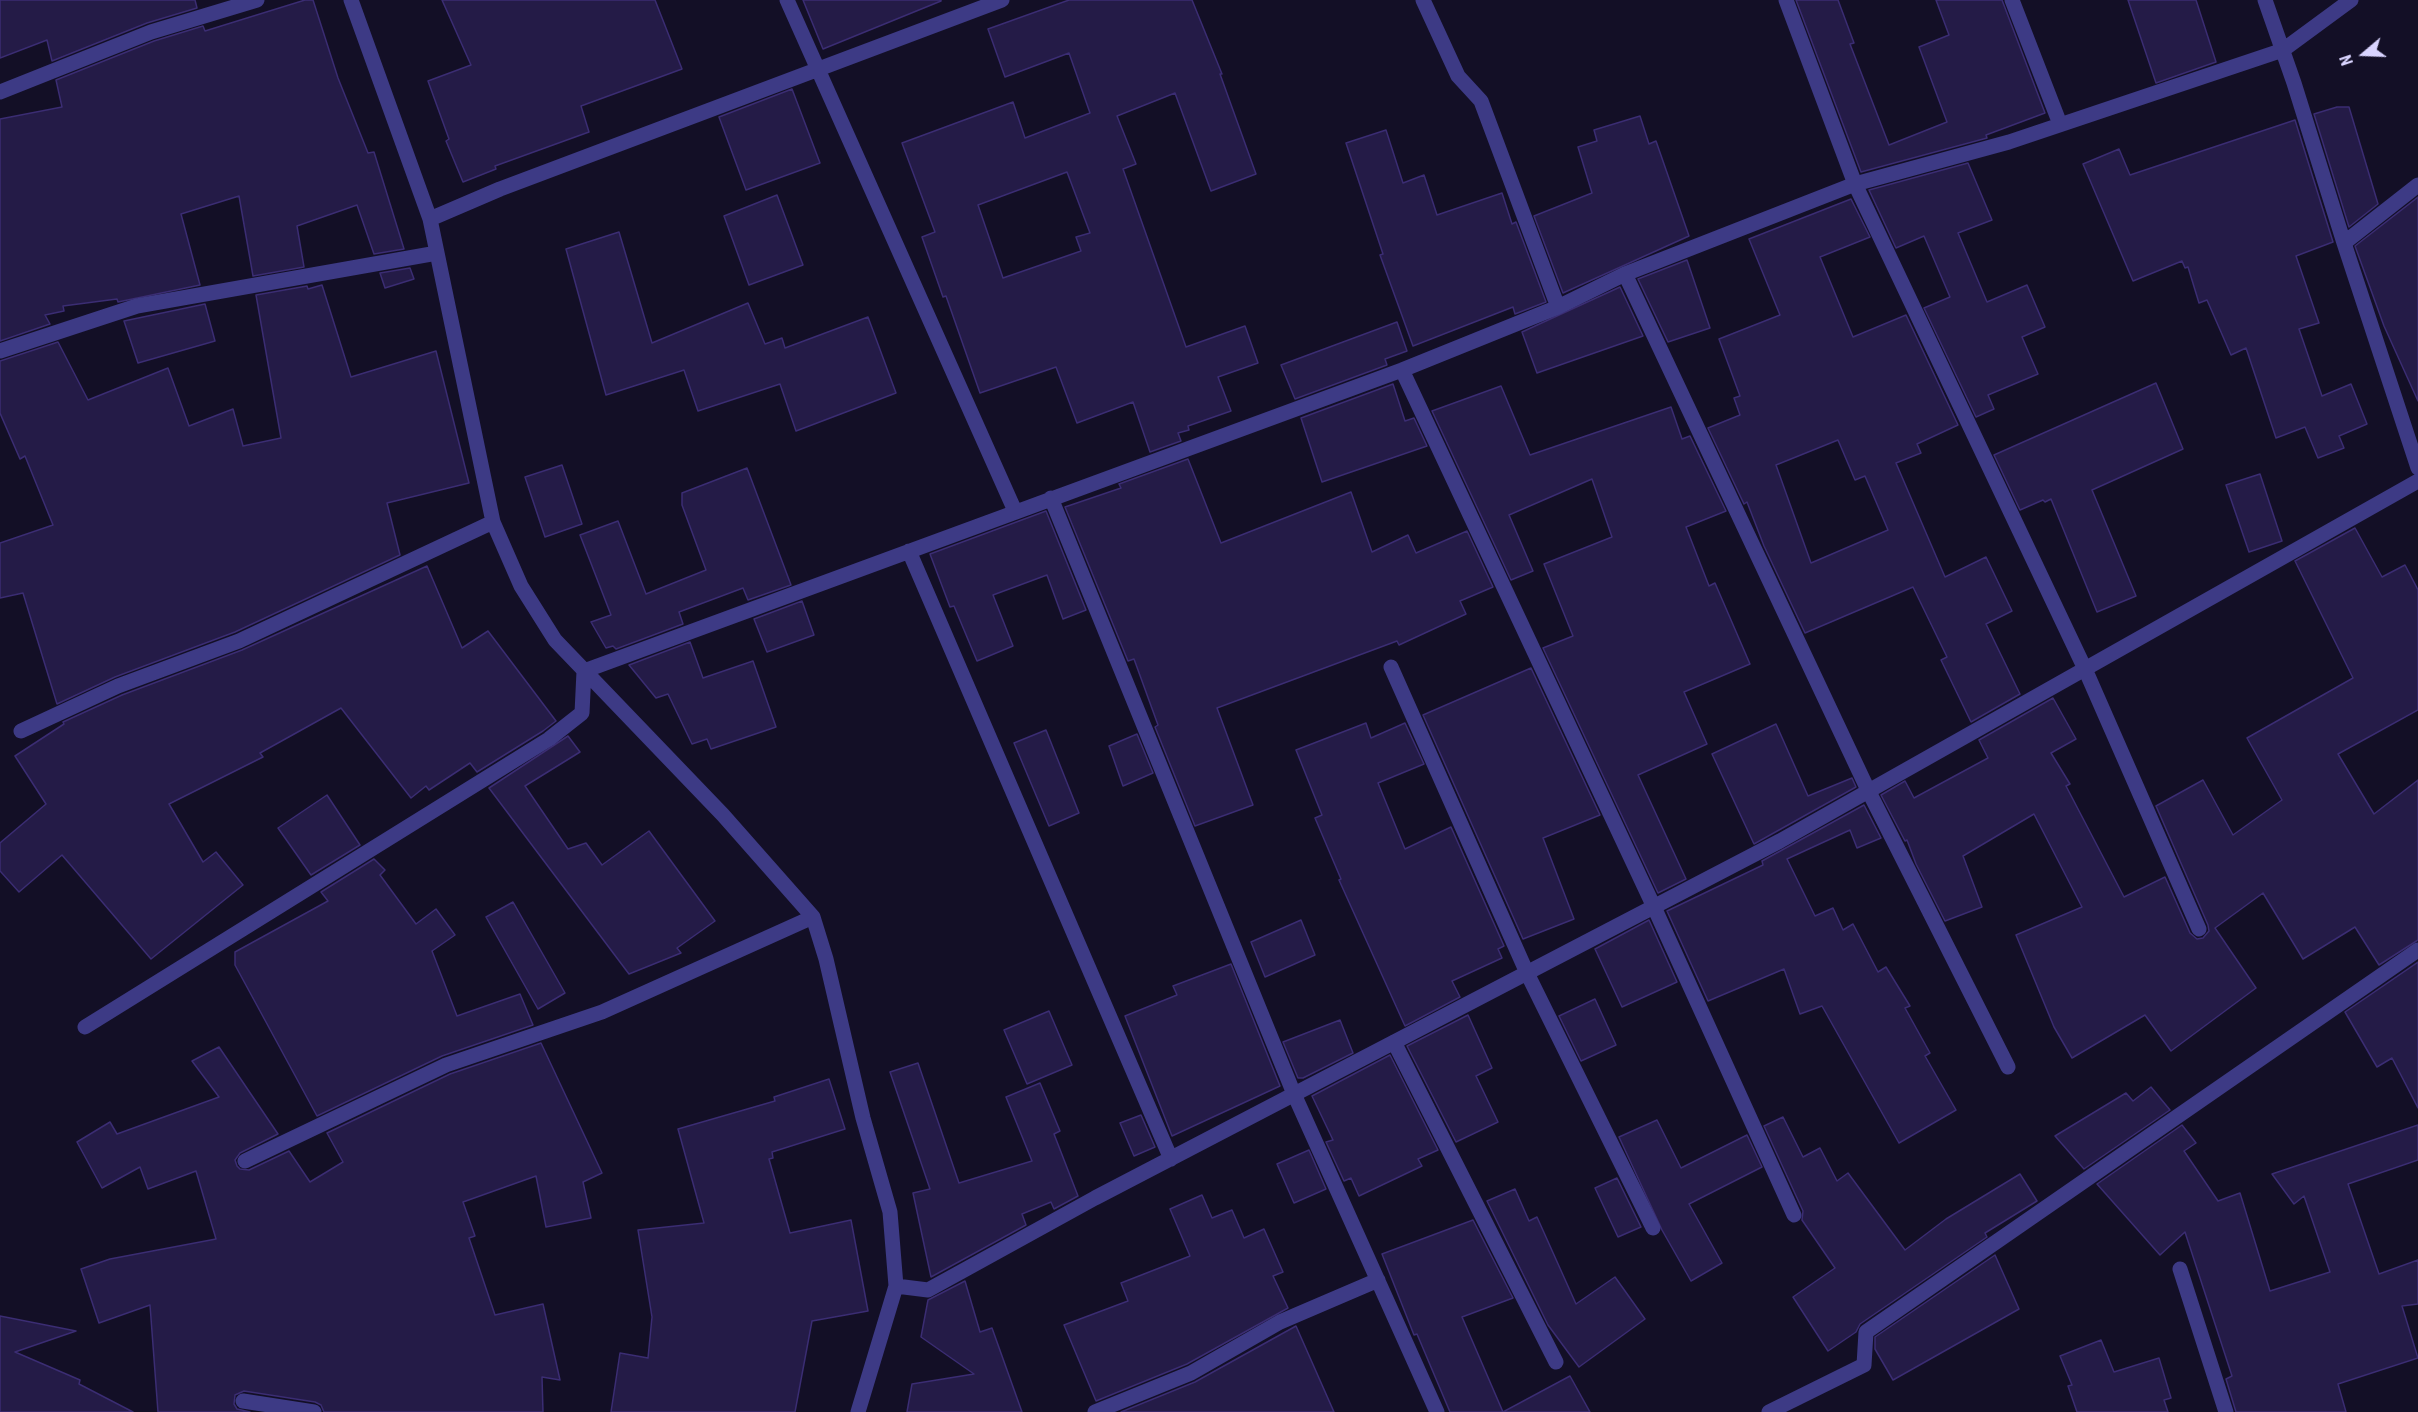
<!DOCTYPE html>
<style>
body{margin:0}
#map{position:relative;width:2418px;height:1412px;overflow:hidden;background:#130f26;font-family:"Roboto Condensed",sans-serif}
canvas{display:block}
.north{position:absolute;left:2334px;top:24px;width:60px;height:60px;-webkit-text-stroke:4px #130f26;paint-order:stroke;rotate:251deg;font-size:16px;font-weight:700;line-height:24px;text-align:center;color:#d9d4ff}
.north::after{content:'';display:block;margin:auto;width:21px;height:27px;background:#d9d4ff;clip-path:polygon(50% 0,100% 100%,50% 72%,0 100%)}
</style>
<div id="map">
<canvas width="2418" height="1412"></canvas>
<div class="north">N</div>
</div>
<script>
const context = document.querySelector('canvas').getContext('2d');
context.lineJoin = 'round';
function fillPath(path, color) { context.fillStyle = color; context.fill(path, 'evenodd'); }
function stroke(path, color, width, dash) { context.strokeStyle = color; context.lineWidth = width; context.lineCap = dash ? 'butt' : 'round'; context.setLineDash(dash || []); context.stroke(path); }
const building = new Path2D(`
 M 0,0 L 195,0 L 197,8 L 147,23 L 52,61 L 47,40 L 0,58 Z
 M 305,0 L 313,0 L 338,78 L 368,153 L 374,152 L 404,249 L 374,254 L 357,205 L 297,226 L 304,267 L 253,276 L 239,196 L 181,214 L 200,285 L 118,302 L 117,299 L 63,306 L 64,311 L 45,315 L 50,324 L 0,341 L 0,119 L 62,107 L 56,80 L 154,41 L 203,26 L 205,31 Z
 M 442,0 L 655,0 L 682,69 L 581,106 L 589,132 L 495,166 L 496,169 L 463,182 L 446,141 L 449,139 L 428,81 L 471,65 Z
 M 803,0 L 941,0 L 941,1 L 823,49 Z
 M 1069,0 L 1192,0 L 1222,74 L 1220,74 L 1256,174 L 1211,191 L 1175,93 L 1117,116 L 1136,164 L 1123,169 L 1186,347 L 1245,326 L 1258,363 L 1218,377 L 1231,411 L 1188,426 L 1189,430 L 1178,433 L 1181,441 L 1150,452 L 1133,402 L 1077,423 L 1056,367 L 980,393 L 946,296 L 943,297 L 922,237 L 935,232 L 902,143 L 1013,102 L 1025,138 L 1090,113 L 1069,53 L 1005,77 L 988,29 ZM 1067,172 L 1090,233 L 1076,237 L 1081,251 L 1003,278 L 978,205 Z
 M 1796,0 L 1838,0 L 1854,43 L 1850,44 L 1889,145 L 1947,122 L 1919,47 L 1949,35 L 1936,0 L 2002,0 L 2045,113 L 1986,135 L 1987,138 L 1861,172 Z
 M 2128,0 L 2196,0 L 2216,62 L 2156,83 Z
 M 792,89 L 820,163 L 746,190 L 719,117 Z
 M 2337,107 L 2349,107 L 2378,204 L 2349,227 L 2314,114 Z
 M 1640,116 L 1649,144 L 1656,141 L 1689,236 L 1563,293 L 1534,216 L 1592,193 L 1578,147 L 1597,141 L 1594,130 Z
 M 2295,120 L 2333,242 L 2296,256 L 2319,323 L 2299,329 L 2322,396 L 2351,384 L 2367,424 L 2339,436 L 2344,448 L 2318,458 L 2305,427 L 2276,438 L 2246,348 L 2231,355 L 2207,300 L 2199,303 L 2188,267 L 2185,268 L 2182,261 L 2133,281 L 2083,164 L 2119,149 L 2130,175 Z
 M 1386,130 L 1403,183 L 1424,175 L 1437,215 L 1502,193 L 1512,224 L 1516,222 L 1546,302 L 1515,314 L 1513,307 L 1413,346 L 1380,255 L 1383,254 L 1346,143 Z
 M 1968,163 L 1992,220 L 1958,233 L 1987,302 L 2027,285 L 2045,327 L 2022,337 L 2038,374 L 1988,395 L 1994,409 L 1976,417 L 1924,308 L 1950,297 L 1924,236 L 1896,248 L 1869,190 Z
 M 777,195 L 803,265 L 749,285 L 724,216 Z
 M 2418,197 L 2418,401 L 2384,326 L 2355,246 Z
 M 1851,199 L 1870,237 L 1820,257 L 1853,337 L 1906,315 L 1958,425 L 1917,444 L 1921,453 L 1896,463 L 1945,577 L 1986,557 L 2012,611 L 1986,624 L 2020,694 L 1971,722 L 1941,660 L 1947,657 L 1913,587 L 1805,633 L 1764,546 L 1747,502 L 1744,504 L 1708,428 L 1740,415 L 1734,398 L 1740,396 L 1719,339 L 1780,315 L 1749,239 ZM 1838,440 L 1855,480 L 1865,476 L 1888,530 L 1811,563 L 1776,465 Z
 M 619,232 L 652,343 L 748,303 L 765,344 L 782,338 L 785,348 L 868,317 L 896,393 L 796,431 L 780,384 L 698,411 L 684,370 L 606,395 L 566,249 Z
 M 1687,260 L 1710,328 L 1668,342 L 1638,279 Z
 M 410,268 L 414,279 L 385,288 L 380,273 Z
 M 322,285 L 351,377 L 436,351 L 469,483 L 387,503 L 400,555 L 235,632 L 115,677 L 57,704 L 23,593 L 0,598 L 0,543 L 53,525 L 25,456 L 20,459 L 0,413 L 0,361 L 58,342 L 88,400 L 168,368 L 189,426 L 233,409 L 243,446 L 281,438 L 256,295 L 307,286 L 308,289 Z
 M 1620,287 L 1643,336 L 1537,373 L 1522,332 Z
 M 205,304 L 215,341 L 138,363 L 124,321 Z
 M 1397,322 L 1407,351 L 1385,359 L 1387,365 L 1295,399 L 1281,365 Z
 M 2156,383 L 2183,449 L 2092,490 L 2136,596 L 2097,612 L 2051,499 L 2045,502 L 2043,500 L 2020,510 L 1994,455 Z
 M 1393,384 L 1405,421 L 1414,418 L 1427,446 L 1322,482 L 1301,418 Z
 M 1501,386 L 1530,455 L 1671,407 L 1682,439 L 1690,436 L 1726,511 L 1686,527 L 1709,586 L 1715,583 L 1750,664 L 1684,692 L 1707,744 L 1638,775 L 1686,879 L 1658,893 L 1543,648 L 1573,636 L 1544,564 L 1612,537 L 1592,479 L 1509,515 L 1533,571 L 1511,580 L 1432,411 Z
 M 1188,459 L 1221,543 L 1351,492 L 1372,552 L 1408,535 L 1416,553 L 1467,531 L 1493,587 L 1460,601 L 1466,614 L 1399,645 L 1397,641 L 1217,708 L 1253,805 L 1195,826 L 1155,727 L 1158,725 L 1134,659 L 1128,661 L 1065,507 L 1121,488 L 1119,484 Z
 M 562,465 L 582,524 L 545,537 L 525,477 Z
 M 747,468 L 791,585 L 748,600 L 743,588 L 679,612 L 683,624 L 616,649 L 613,646 L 606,648 L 591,622 L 611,615 L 580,535 L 618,521 L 646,594 L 706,570 L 682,505 L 682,493 Z
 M 2260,474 L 2282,541 L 2249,552 L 2226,485 Z
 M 1046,511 L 1086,610 L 1063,619 L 1047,575 L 993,595 L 1013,646 L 977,661 L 954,606 L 950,607 L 930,554 Z
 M 2355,528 L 2382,577 L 2405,565 L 2418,590 L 2418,710 L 2338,754 L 2374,814 L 2418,780 L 2418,940 L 2379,965 L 2355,927 L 2303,959 L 2263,893 L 2215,928 L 2256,988 L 2171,1051 L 2145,1015 L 2072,1058 L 2054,1027 L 2016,935 L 2082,907 L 2034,814 L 1963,856 L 1982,907 L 1945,921 L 1916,864 L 1907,840 L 1905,841 L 1881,795 L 1905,781 L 1914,798 L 1988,758 L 1979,740 L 2053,698 L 2076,739 L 2051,753 L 2070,784 L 2066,786 L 2124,897 L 2165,877 L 2190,933 L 2197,939 L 2203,938 L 2209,931 L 2208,925 L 2156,806 L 2203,780 L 2233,835 L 2282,800 L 2247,738 L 2353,678 L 2295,561 Z
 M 427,566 L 462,648 L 488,631 L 556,721 L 543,731 L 477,772 L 470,763 L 429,790 L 426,786 L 411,798 L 341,708 L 260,753 L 263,757 L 169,804 L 203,862 L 216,852 L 243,885 L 151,959 L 62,855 L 19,892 L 0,871 L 0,843 L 46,804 L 15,756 L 64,724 L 63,722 L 122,695 L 242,650 Z
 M 802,601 L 814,635 L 767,652 L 754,619 Z
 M 690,642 L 703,678 L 753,661 L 776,727 L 711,749 L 707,739 L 692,744 L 668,694 L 656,698 L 629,665 Z
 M 1531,668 L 1600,815 L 1543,838 L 1574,919 L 1523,939 L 1423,715 Z
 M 1366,723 L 1371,738 L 1405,723 L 1424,764 L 1378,783 L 1405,849 L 1451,827 L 1504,946 L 1498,949 L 1502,958 L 1452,981 L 1460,997 L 1405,1026 L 1339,880 L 1341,879 L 1315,818 L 1322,815 L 1296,750 Z
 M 1776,724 L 1808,796 L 1852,778 L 1856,787 L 1754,844 L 1712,754 Z
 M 1046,730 L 1079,813 L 1049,826 L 1014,743 Z
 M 1137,734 L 1153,773 L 1123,786 L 1109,746 Z
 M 568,736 L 580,752 L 525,786 L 568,849 L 586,843 L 602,865 L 649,831 L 715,921 L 677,948 L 681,953 L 629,974 L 489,788 Z
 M 327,795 L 360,845 L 311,875 L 278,828 Z
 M 1864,805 L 1881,838 L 1857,848 L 1850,830 L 1787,859 L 1815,916 L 1833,908 L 1843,930 L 1853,924 L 1878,972 L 1886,967 L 1910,1006 L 1905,1008 L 1930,1053 L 1925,1056 L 1956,1110 L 1899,1143 L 1822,1006 L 1800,1014 L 1784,969 L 1708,1001 L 1667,911 L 1763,865 L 1762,861 Z
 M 374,859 L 385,870 L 380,875 L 416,924 L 436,909 L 455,935 L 432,951 L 457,1016 L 520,994 L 533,1025 L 442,1056 L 317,1116 L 235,965 L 235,952 L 328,901 L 321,892 Z
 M 513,902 L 565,993 L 538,1009 L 486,917 Z
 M 1301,920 L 1315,955 L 1265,977 L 1251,942 Z
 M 1649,920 L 1677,982 L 1622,1007 L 1595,949 Z
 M 2418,962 L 2418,1108 L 2392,1058 L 2377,1067 L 2345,1012 Z
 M 1231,964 L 1280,1086 L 1172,1136 L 1125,1016 L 1177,995 L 1173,986 Z
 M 1595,999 L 1616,1045 L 1581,1061 L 1559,1016 Z
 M 1049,1011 L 1072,1065 L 1027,1084 L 1004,1030 Z
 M 1468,1015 L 1492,1068 L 1476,1076 L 1498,1122 L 1456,1142 L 1407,1046 Z
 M 1340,1020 L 1353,1053 L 1303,1078 L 1298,1078 L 1283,1042 Z
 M 541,1043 L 602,1173 L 583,1182 L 591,1218 L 546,1227 L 536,1176 L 463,1202 L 475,1236 L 469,1238 L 495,1315 L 543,1304 L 560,1380 L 542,1377 L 543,1412 L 324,1412 L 321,1405 L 315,1402 L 244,1391 L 235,1395 L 234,1404 L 237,1409 L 250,1412 L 158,1412 L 150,1305 L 99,1323 L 81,1269 L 110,1259 L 216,1239 L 196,1171 L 148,1189 L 140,1167 L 102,1188 L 77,1142 L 110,1122 L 117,1134 L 219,1097 L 192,1061 L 219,1047 L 278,1134 L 240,1153 L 235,1160 L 237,1166 L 240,1169 L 249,1170 L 289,1151 L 310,1182 L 343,1162 L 327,1133 L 450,1074 Z
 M 1390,1055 L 1438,1150 L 1418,1159 L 1422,1166 L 1359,1196 L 1351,1178 L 1344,1181 L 1326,1142 L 1333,1140 L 1312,1096 Z
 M 918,1063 L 959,1183 L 1032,1161 L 1006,1097 L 1040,1083 L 1060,1131 L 1054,1134 L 1078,1196 L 1054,1209 L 1051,1202 L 1022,1214 L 1026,1225 L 931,1277 L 913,1193 L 930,1189 L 890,1072 Z
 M 829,1079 L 845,1129 L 772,1152 L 773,1158 L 769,1159 L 790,1233 L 851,1220 L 868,1311 L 812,1321 L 795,1412 L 611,1412 L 620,1353 L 648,1358 L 652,1317 L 638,1230 L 704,1223 L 678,1129 L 775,1101 L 774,1097 Z
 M 2151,1087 L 2170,1110 L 2084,1169 L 2055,1136 L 2126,1093 L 2133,1101 Z
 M 1141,1115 L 1155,1147 L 1134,1156 L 1120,1123 Z
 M 1783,1117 L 1803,1157 L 1820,1148 L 1837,1181 L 1848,1173 L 1905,1250 L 1946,1219 L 2020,1174 L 2037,1201 L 1985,1233 L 1987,1237 L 1860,1324 L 1856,1332 L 1828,1351 L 1793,1297 L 1835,1268 L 1802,1220 L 1803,1211 L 1764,1126 Z
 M 1657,1120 L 1681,1168 L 1747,1135 L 1762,1167 L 1689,1204 L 1722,1263 L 1691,1281 L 1662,1230 L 1619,1137 Z
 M 2182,1125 L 2196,1143 L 2184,1151 L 2218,1201 L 2240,1193 L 2270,1291 L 2330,1272 L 2304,1196 L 2294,1204 L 2272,1174 L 2418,1125 L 2418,1160 L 2348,1184 L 2379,1274 L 2418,1260 L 2418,1304 L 2402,1306 L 2418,1358 L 2338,1384 L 2346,1412 L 2236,1412 L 2226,1379 L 2232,1376 L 2185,1232 L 2160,1255 L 2097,1184 Z
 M 1309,1150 L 1326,1189 L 1294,1203 L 1277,1164 Z
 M 1617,1178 L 1641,1227 L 1618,1237 L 1595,1188 Z
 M 1515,1189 L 1529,1221 L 1537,1217 L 1576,1304 L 1615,1277 L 1645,1319 L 1579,1367 L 1548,1325 L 1487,1201 Z
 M 1202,1195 L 1212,1218 L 1232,1210 L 1244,1238 L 1264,1229 L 1283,1272 L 1273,1276 L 1288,1308 L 1187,1364 L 1096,1401 L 1064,1325 L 1128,1301 L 1121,1283 L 1190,1256 L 1170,1209 Z
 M 1473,1220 L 1513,1298 L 1462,1317 L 1503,1412 L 1570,1376 L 1590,1412 L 1450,1412 L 1417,1334 L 1414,1335 L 1382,1254 Z
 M 1995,1255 L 2019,1309 L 1893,1380 L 1875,1349 L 1875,1337 Z
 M 965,1281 L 980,1332 L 992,1328 L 1022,1412 L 907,1412 L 912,1384 L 974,1374 L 921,1337 L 928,1300 Z
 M 0,1316 L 76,1331 L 15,1352 L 80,1380 L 79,1384 L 133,1412 L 0,1412 Z
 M 1296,1326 L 1334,1412 L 1121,1412 L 1195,1382 Z
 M 2101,1340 L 2114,1372 L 2159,1358 L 2171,1398 L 2164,1400 L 2168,1412 L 2077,1412 L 2068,1386 L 2072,1385 L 2060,1356 Z`);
const minor = new Path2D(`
 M 351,0 L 430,219 L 493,522 L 521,586 L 555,640 L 723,815 L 813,917 L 826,959 L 863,1118 L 890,1212 L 896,1286 L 858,1412
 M 787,0 L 1015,511
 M 1786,0 L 1855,184 L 2085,669 L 2199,929
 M 2012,0 L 2060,124
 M 2265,0 L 2294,83 L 2344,243 L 2418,468
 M 0,92 L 151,32 L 257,0
 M 430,219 L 500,189 L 1002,0
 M 2344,243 L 2418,185
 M 1625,274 L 1868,790 L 2008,1067
 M 1558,307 L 1625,274 L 1855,184 L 2009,142 L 2283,50 L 2351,0
 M 0,351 L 137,306 L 437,253
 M 1402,370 L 1654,907 L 1794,1215
 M 1051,498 L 1294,1094 L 1437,1412
 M 909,551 L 1171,1159
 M 1391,667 L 1527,973 L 1653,1228
 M 21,731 L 118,686 L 239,641 L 493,522
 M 85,1027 L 549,739 L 582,713 L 584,671 L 1402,370 L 1558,307 L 1481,101 L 1458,76 L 1423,0
 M 1394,1042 L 1556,1362
 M 245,1161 L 446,1065 L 602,1012 L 813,917
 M 2180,1269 L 2226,1412
 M 896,1286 L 928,1290 L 1095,1198 L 1780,841 L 2418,481
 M 243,1401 L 314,1412
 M 1095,1412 L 1191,1373 L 1280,1322 L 1378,1280
 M 1769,1412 L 1864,1365 L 1866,1332 L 2418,950`);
fillPath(building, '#241b47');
stroke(building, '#3b2d73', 1.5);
stroke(minor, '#3d3a85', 15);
</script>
